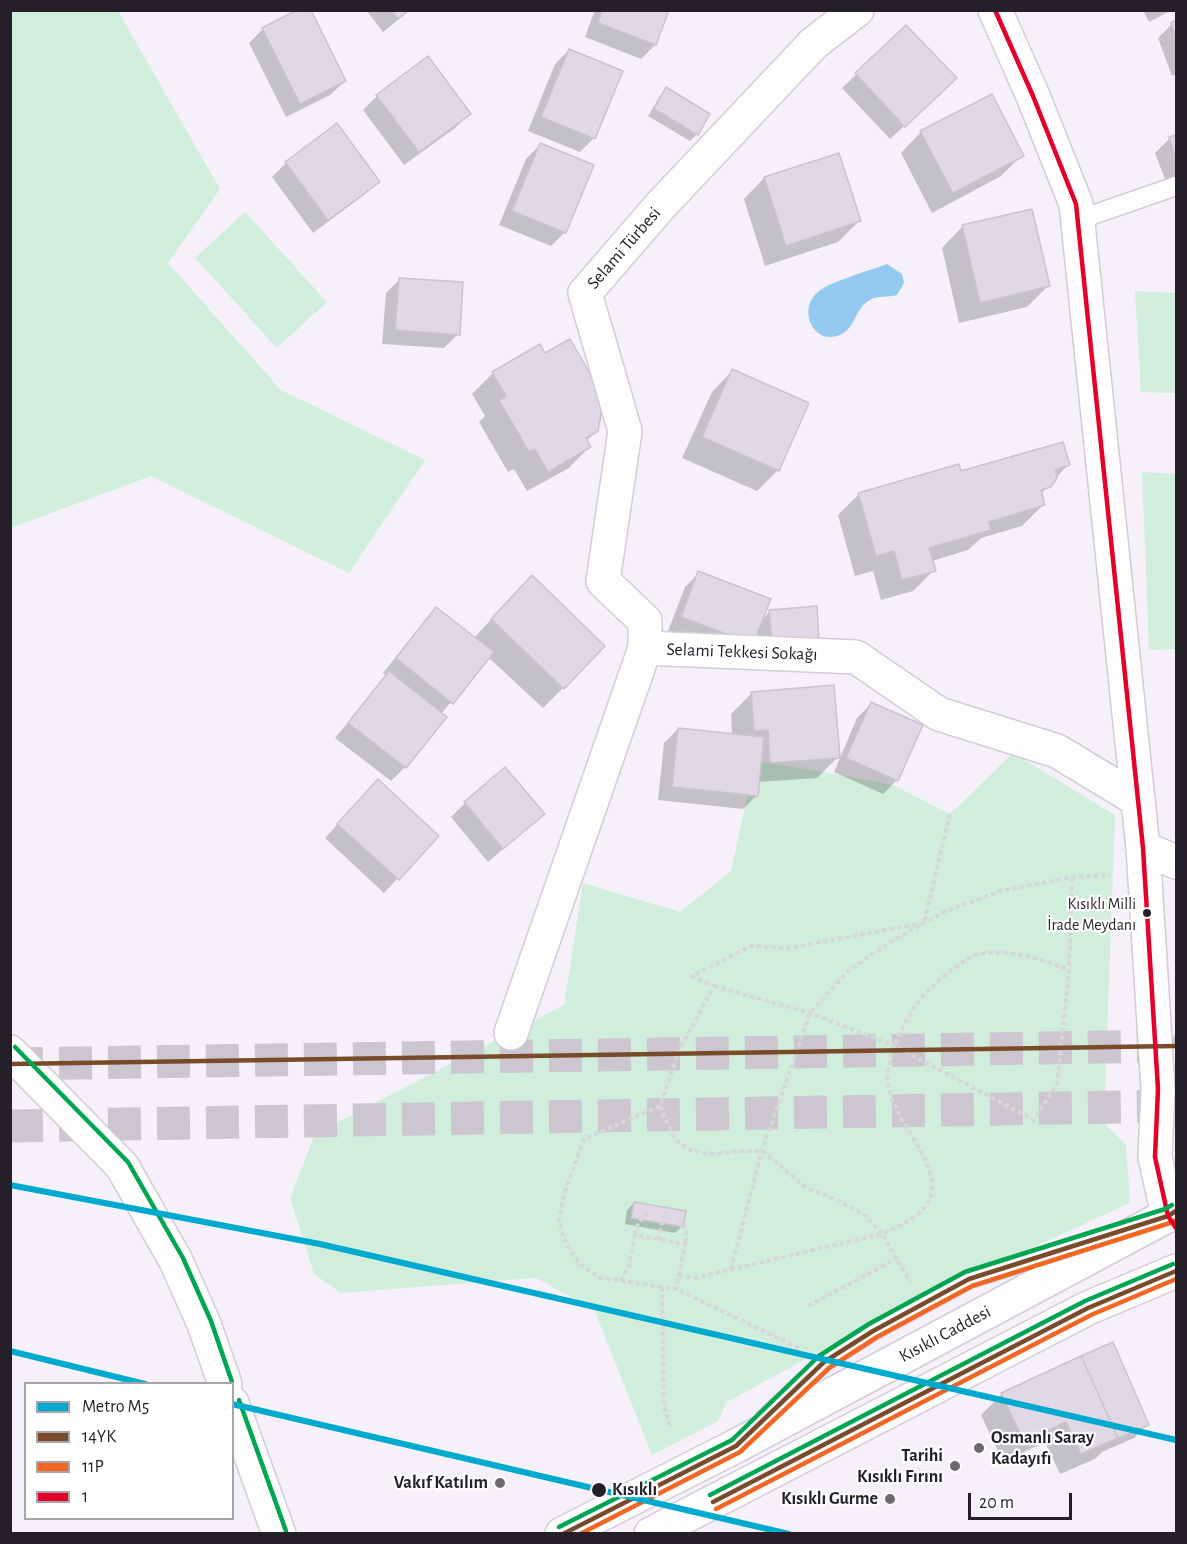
<!DOCTYPE html>
<meta charset="utf-8">
<style>
body{margin:0}
#map{position:relative;width:1187px;height:1544px;overflow:hidden;background:#f5f0fa;font-family:"Alegreya Sans",sans-serif}
canvas{display:block}
.frame{position:absolute;inset:0;border:12px solid #241f28;pointer-events:none}
.legend{position:absolute;left:24px;top:1382px;width:210px;height:138px;box-sizing:border-box;background:#fff;border:2px solid #a7a5a9;margin:0;padding:8px 10px;list-style:none;font-size:18px;color:#241f28}
.legend li{display:flex;align-items:center;gap:12px;height:30px}
.legend b{width:30px;border:2px solid #a7a5a9}
.scale{position:absolute;left:968px;top:1493px;width:104px;height:27px;box-sizing:border-box;border:3px solid #241f28;border-top:0;padding-left:8px;font-size:18px;line-height:21px;white-space:nowrap;color:#241f28;-webkit-text-stroke:4px #fff;paint-order:stroke}
</style>
<div id="map">
<canvas width="1187" height="1544"></canvas>
<div class="frame"></div>
<ul class="legend">
<li><b style="height:8px;background:#00a9ce"></b>Metro M5</li>
<li><b style="height:8px;background:#7a4b2a"></b>14YK</li>
<li><b style="height:8px;background:#f26522"></b>11P</li>
<li><b style="height:8px;background:#e4002b"></b>1</li>
</ul>
<div class="scale">20 m</div>
</div>
<script>
const context = document.querySelector('canvas').getContext('2d');
context.lineJoin = 'round';
function fillPath(path, color) { context.fillStyle = color; context.fill(path, 'evenodd'); }
function stroke(path, color, width, dash) { context.strokeStyle = color; context.lineWidth = width; context.lineCap = dash ? 'butt' : 'round'; context.setLineDash(dash || []); context.stroke(path); }
function label(font, color, halo, rows, align = 'center') {
  context.font = font + ' "Alegreya Sans",sans-serif'; context.lineWidth = 4.5; context.setLineDash([]); context.textBaseline = 'middle'; context.strokeStyle = halo; context.fillStyle = color; for (const [text, x, y, turn = 0] of rows) {
    context.save(); context.translate(x, y); context.rotate((+turn || 0) * Math.PI / 180); context.textAlign = isNaN(turn) ? turn : align; if (halo) context.strokeText(text, 0, 0); context.fillText(text, 0, 0); context.restore();
  }
}
const green = new Path2D(`
 M 11,10 L 118,11 L 220,189 L 168,263 L 281,390 L 425,460 L 349,573 L 151,476 L 11,528 Z
 M 245,212 L 327,302 L 277,348 L 195,258 Z
 M 1135,291 L 1176,293 L 1176,393 L 1141,392 Z
 M 1142,472 L 1176,474 L 1176,649 L 1149,650 Z
 M 1013,753 L 1115,815 L 1104,1123 L 1126,1145 L 1130,1203 L 1030,1249 L 965,1273 L 727,1402 L 718,1421 L 652,1455 L 594,1309 L 536,1278 L 341,1293 L 314,1274 L 290,1198 L 315,1134 L 564,1005 L 583,883 L 680,912 L 731,871 L 755,761 L 812,770 L 893,785 L 950,814 Z`);
const water = new Path2D(`
 M 887,264 L 902,274 L 904,283 L 897,295 C 888,298 878,295 870,300 C 854,308 856,331 837,336 C 812,344 797,307 819,291 C 830,282 871,270 887,264 Z`);
const shadow = new Path2D(`
 M 366,10 L 410,10 L 383,32 Z
 M 595,10 L 668,10 L 655,45 L 641,59 L 585,37 Z
 M 1143,10 L 1172,10 L 1149,22 Z
 M 1176,22 L 1176,74 L 1172,76 L 1158,38 L 1172,24 Z
 M 906,27 L 941,92 L 890,139 L 842,88 Z
 M 263,29 L 345,81 L 330,95 L 286,117 L 249,43 Z
 M 569,50 L 594,138 L 580,152 L 528,131 L 555,64 Z
 M 667,89 L 708,114 L 697,134 L 690,141 L 648,116 L 660,96 Z
 M 377,96 L 469,114 L 455,128 L 404,165 L 363,110 Z
 M 921,132 L 1022,155 L 1001,176 L 932,213 L 901,153 Z
 M 1176,136 L 1176,189 L 1170,192 L 1155,153 L 1169,139 Z
 M 540,145 L 565,232 L 551,246 L 499,225 L 526,159 Z
 M 838,154 L 859,221 L 838,242 L 765,266 L 744,199 L 764,178 Z
 M 286,163 L 378,181 L 364,195 L 313,233 L 272,177 Z
 M 1030,211 L 1048,286 L 1027,307 L 959,323 L 942,248 L 962,227 Z
 M 400,279 L 458,334 L 444,348 L 382,344 L 386,293 Z
 M 539,346 L 597,431 L 586,441 L 589,447 L 569,468 L 527,491 L 514,469 L 508,472 L 479,422 L 485,416 L 472,394 L 493,373 Z
 M 732,371 L 778,470 L 757,491 L 682,458 L 712,392 Z
 M 1068,465 L 1040,495 L 1043,505 L 1022,526 L 981,538 L 968,550 L 932,561 L 934,570 L 913,591 L 881,600 L 873,571 L 855,576 L 838,515 L 859,494 L 960,473 Z
 M 699,573 L 761,621 L 770,611 L 816,608 L 758,658 L 756,631 L 738,657 L 668,631 L 685,587 Z
 M 511,598 L 563,688 L 543,708 L 488,657 L 441,714 L 445,717 L 405,767 L 391,781 L 335,738 L 387,676 L 383,673 L 423,623 L 436,609 L 474,638 Z
 M 752,693 L 838,757 L 817,778 L 758,782 L 757,795 L 743,809 L 658,800 L 664,743 L 678,729 L 732,735 L 731,714 Z
 M 871,704 L 897,780 L 883,794 L 834,772 L 857,718 Z
 M 364,795 L 437,836 L 384,893 L 325,838 Z
 M 465,803 L 543,814 L 488,862 L 451,817 Z
 M 1176,1032 L 1176,1045 L 1171,1042 Z
 M 634,1203 L 682,1226 L 675,1233 L 625,1224 L 627,1210 Z
 M 1002,1394 L 1148,1424 L 1134,1438 L 1102,1452 L 1095,1459 L 1060,1474 L 1045,1442 L 1003,1462 L 981,1415 Z`);
const building = new Path2D(`
 M 297,10 L 311,10 L 346,81 L 300,104 L 262,28 Z
 M 391,10 L 409,10 L 398,19 Z
 M 602,10 L 669,10 L 656,45 L 598,23 Z
 M 1176,20 L 1176,38 L 1171,23 Z
 M 906,25 L 957,78 L 905,127 L 855,73 Z
 M 569,49 L 623,71 L 595,139 L 541,117 Z
 M 428,56 L 471,114 L 419,152 L 376,95 Z
 M 666,87 L 710,114 L 698,135 L 654,109 Z
 M 992,94 L 1024,156 L 953,193 L 920,131 Z
 M 337,123 L 380,182 L 328,220 L 285,162 Z
 M 1176,135 L 1176,159 L 1169,137 Z
 M 540,143 L 594,165 L 566,233 L 512,211 Z
 M 839,153 L 861,221 L 786,246 L 764,177 Z
 M 1032,209 L 1050,286 L 980,303 L 962,225 Z
 M 399,278 L 463,282 L 460,335 L 395,330 Z
 M 570,339 L 604,398 L 598,431 L 586,438 L 591,447 L 548,472 L 535,449 L 529,452 L 499,400 L 506,396 L 492,372 L 540,344 L 545,353 Z
 M 732,369 L 809,403 L 779,471 L 702,437 Z
 M 1063,442 L 1070,465 L 1055,470 L 1057,478 L 1051,487 L 1041,490 L 1045,505 L 989,522 L 991,530 L 929,548 L 936,571 L 902,580 L 894,551 L 876,556 L 858,493 L 959,464 L 961,471 Z
 M 698,571 L 771,599 L 753,644 L 681,617 Z
 M 532,575 L 605,646 L 564,689 L 491,619 Z
 M 817,606 L 819,641 L 772,644 L 769,610 Z
 M 436,607 L 494,652 L 453,704 L 396,658 Z
 M 389,671 L 447,717 L 406,768 L 348,723 Z
 M 834,685 L 840,758 L 770,763 L 768,730 L 754,731 L 751,692 Z
 M 871,702 L 923,725 L 898,781 L 846,758 Z
 M 678,728 L 764,737 L 758,796 L 672,787 Z
 M 505,767 L 545,814 L 503,849 L 464,802 Z
 M 378,779 L 439,836 L 399,880 L 337,824 Z
 M 634,1202 L 686,1211 L 683,1227 L 631,1218 Z
 M 1113,1342 L 1149,1425 L 1118,1438 L 1081,1356 Z
 M 1081,1356 L 1118,1438 L 1081,1454 L 1066,1422 L 1024,1442 L 1001,1393 Z`);
const trunkTunnel = new Path2D(`
 M 10,1064 L 1176,1046
 M 10,1126 L 1176,1106`);
const path = new Path2D(`
 M 950,814 L 924,923 L 789,948 L 751,946 L 692,976 L 714,986 L 679,1050 L 660,1106 L 669,1127 L 678,1142 L 692,1151 L 713,1154 L 740,1151 L 762,1151 L 807,1188 L 837,1200 L 866,1216 L 882,1234 C 902,1224 932,1214 932,1187 C 933,1155 892,1118 888,1083 C 884,1057 910,1008 929,990 C 938,980 949,972 960,964 C 965,961 970,956 976,955 C 1007,948 1040,958 1069,970
 M 714,986 L 810,1013 L 895,1046 L 1034,1120 L 1057,1084 L 1069,970 L 1072,877
 M 660,1106 L 584,1139 L 564,1194 L 559,1221 L 566,1244 L 581,1265 L 601,1278 L 676,1289 L 799,1348
 M 679,1218 L 687,1232 L 685,1244
 M 635,1235 L 638,1223 L 649,1211
 M 658,1240 L 664,1214
 M 731,1269 L 762,1151 L 810,1013 L 848,971 L 892,941 L 946,911 L 1001,891 L 1072,877 L 1110,875
 M 679,1275 L 694,1278 L 882,1234 L 910,1282
 M 621,1281 L 629,1266 L 635,1235 L 685,1244 L 676,1289
 M 662,1287 L 664,1406 L 670,1426
 M 808,1306 L 896,1259`);
const service = new Path2D(`
 M 1078,220 L 1176,186
 M 765,1418 L 824,1362 L 873,1331 L 969,1279 L 1101,1238`);
const minor = new Path2D(`
 M 645,648 L 645,621 L 603,581 L 625,431 L 585,293 L 661,205 L 814,43 L 857,10
 M 1143,848 L 1176,862
 M 511,1033 L 645,648 L 856,657 L 939,714 L 1057,751 L 1138,800`);
const secondary = new Path2D(`
 M 995,10 L 1033,96 L 1076,204 L 1143,848 L 1158,1089 L 1155,1157 L 1168,1216
 M 10,1052 L 122,1166 L 176,1261 L 204,1324 L 225,1384
 M 232,1403 L 279,1534`);
const primary = new Path2D(`
 M 562,1534 L 736,1446 L 1176,1211
 M 651,1534 L 1088,1308 L 1176,1271`);
const bus1 = new Path2D(`
 M 10,1064 L 1176,1046
 M 713,1502 L 1088,1308 L 1176,1271
 M 563,1534 L 736,1446 L 824,1362 L 873,1331 L 969,1279 L 1168,1216 L 1176,1211`);
const bus2 = new Path2D(`
 M 716,1509 L 1091,1315 L 1176,1279
 M 580,1534 L 740,1452 L 829,1368 L 877,1337 L 972,1286 L 1170,1223 L 1176,1220`);
const bus3 = new Path2D(`
 M 995,10 L 1033,96 L 1076,204 L 1143,848 L 1158,1089 L 1155,1157 L 1168,1216 L 1176,1228`);
const bus4 = new Path2D(`
 M 15,1047 L 128,1162 L 183,1258 L 211,1321 L 232,1382
 M 239,1400 L 286,1531
 M 710,1495 L 1085,1301 L 1173,1264
 M 559,1527 L 732,1440 L 819,1356 L 869,1324 L 965,1272 L 1165,1209 L 1172,1205`);
const metro1 = new Path2D(`
 M 10,1185 L 320,1244 L 1176,1440
 M 10,1351 L 145,1384
 M 232,1404 L 789,1534`);
const markers = [
 [1147,913,5,"#241f28"],
 [979,1448,6,"#6d6872"],
 [955,1466,6,"#6d6872"],
 [500,1483,6,"#6d6872"],
 [599,1490,8,"#241f28"],
 [890,1499,6,"#6d6872"]
];
const busNames = [
 ["Kısıklı Milli",1136,904],
 ["İrade Meydanı",1136,925]
];
const streetNames = [
 ["Selami Türbesi",624,248,-49],
 ["Selami Tekkesi Sokağı",742,652,2],
 ["Kısıklı Caddesi",945,1334,-28]
];
const poiNames = [
 ["Osmanlı Saray",991,1438,"left"],
 ["Kadayıfı",991,1459,"left"],
 ["Tarihi",943,1456],
 ["Kısıklı Fırını",943,1477],
 ["Vakıf Katılım",488,1483],
 ["Kısıklı Gurme",878,1499]
];
const stopNames = [
 ["Kısıklı",612,1490]
];
fillPath(green, '#d1eedc');
fillPath(water, '#95caf0');
fillPath(shadow, '#0003');
fillPath(building, '#e0d8e7');
stroke(building, '#c8c3cd', 1.5);
stroke(trunkTunnel, '#cbc6d0', 33, [33, 16]);
stroke(service, '#d2ccd6', 21);
stroke(minor, '#d2ccd6', 36);
stroke(secondary, '#d2ccd6', 36);
stroke(primary, '#d2ccd6', 36);
stroke(path, '#d7d6d8', 4, [4.5, 3]);
stroke(service, '#fefdfe', 18);
stroke(minor, '#fefdfe', 33);
stroke(secondary, '#fefdfe', 33);
stroke(primary, '#fefdfe', 33);
stroke(bus1, '#7a4b2a', 4.5);
stroke(bus2, '#f26522', 4.5);
stroke(bus3, '#e4002b', 4.5);
stroke(bus4, '#00a651', 4.5);
stroke(metro1, '#00a9ce', 6);
for (const [x, y, r, color] of markers) { const dot = new Path2D(); dot.arc(x, y, r, 0, 2 * Math.PI); context.fillStyle = color; context.fill(dot); stroke(dot, '#fff', 2); }
label('16px', '#241f28', '#fff', busNames, 'right');
label('18px', '#241f28', '#fff', streetNames);
label('bold 18px', '#241f28', '#fff', poiNames, 'right');
label('bold 18px', '#241f28', '#fff', stopNames, 'left');
</script>
